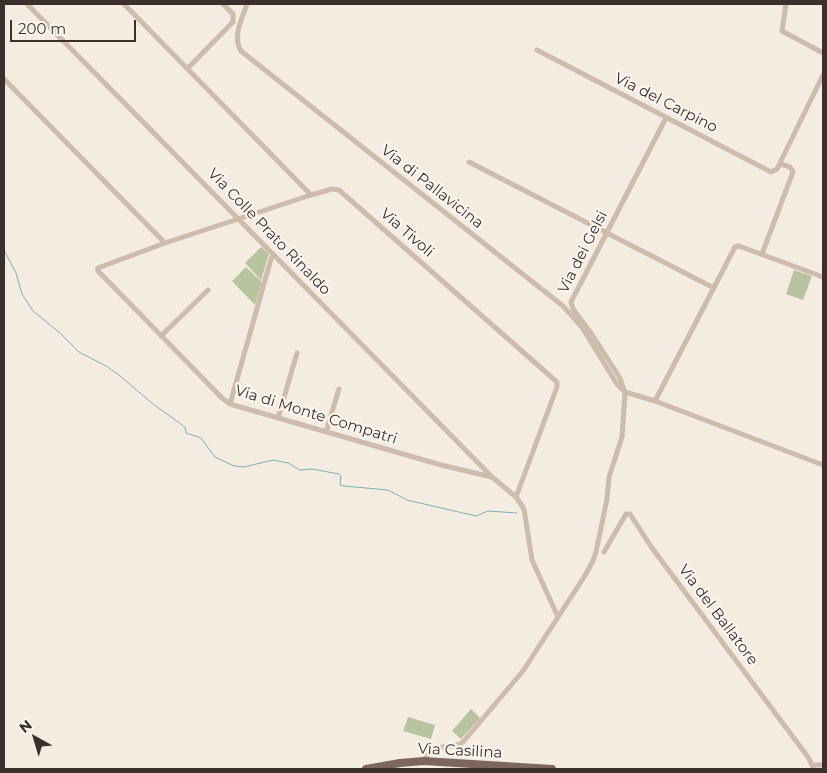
<!DOCTYPE html>
<style>
body{margin:0}
#map{position:relative;width:827px;height:773px;overflow:hidden;background:#f4ebe1;font-family:Montserrat,sans-serif}
canvas{display:block}
.frame{position:absolute;inset:0;border:5px solid #3b302b;pointer-events:none}
.north{position:absolute;left:10px;top:713px;width:50px;height:50px;-webkit-text-stroke:4px #fbf5ee;paint-order:stroke;rotate:321deg;font-size:14px;font-weight:700;line-height:20px;text-align:center;color:#3b302b}
.north::after{content:'';display:block;margin:auto;width:18px;height:22px;background:#3b302b;clip-path:polygon(50% 0,100% 100%,50% 72%,0 100%)}
.scale{position:absolute;left:10px;top:20px;width:126px;height:22px;box-sizing:border-box;border:2px solid #3b302b;border-top:0;padding-left:6px;font-size:15px;line-height:18px;white-space:nowrap;color:#3b302b;-webkit-text-stroke:4px #fbf5ee;paint-order:stroke}
</style>
<div id="map">
<canvas width="827" height="773"></canvas>
<div class="frame"></div>
<div class="north">N</div>
<div class="scale">200 m</div>
</div>
<script>
const context = document.querySelector('canvas').getContext('2d');
context.lineJoin = 'round';
function fillPath(path, color) { context.fillStyle = color; context.fill(path, 'evenodd'); }
function stroke(path, color, width, dash) { context.strokeStyle = color; context.lineWidth = width; context.lineCap = dash ? 'butt' : 'round'; context.setLineDash(dash || []); context.stroke(path); }
function label(font, color, halo, rows, align = 'center') {
  context.font = font + ' Montserrat,sans-serif'; context.lineWidth = 4.5; context.setLineDash([]); context.textBaseline = 'middle'; context.strokeStyle = halo; context.fillStyle = color; for (const [text, x, y, turn = 0] of rows) {
    context.save(); context.translate(x, y); context.rotate((+turn || 0) * Math.PI / 180); context.textAlign = isNaN(turn) ? turn : align; if (halo) context.strokeText(text, 0, 0); context.fillText(text, 0, 0); context.restore();
  }
}
const green = new Path2D(`
 M 261,247 L 269,254 L 261,280 L 245,263 Z
 M 246,267 L 262,282 L 255,305 L 232,281 Z
 M 794,270 L 812,276 L 803,300 L 786,294 Z
 M 471,709 L 480,718 L 461,739 L 452,731 Z
 M 408,717 L 435,725 L 431,739 L 403,731 Z`);
const stream = new Path2D(`
 M 4,250 L 16,273 L 22,294 L 33,311 L 60,333 L 79,352 L 106,366 L 119,375 L 153,404 L 185,427 L 186,433 L 201,438 L 215,457 L 234,466 L 244,467 L 273,460 L 288,463 L 300,470 L 312,469 L 339,474 L 341,476 L 340,485 L 344,486 L 388,490 L 407,500 L 476,516 L 488,511 L 517,513`);
const minor = new Path2D(`
 M 27,4 L 492,477 L 516,497 L 524,509 L 532,560 L 558,617
 M 124,4 L 311,195
 M 247,4 C 242,19 232,36 241,51 L 563,306 L 581,326 L 617,384 L 625,392
 M 786,4 L 782,31 L 823,53
 M 537,50 L 771,172 L 777,169 L 823,75
 M 188,68 L 233,22 L 233,14 L 223,4
 M 4,79 L 165,243
 M 469,162 L 714,288
 M 762,254 L 793,172 L 790,167 L 780,164
 M 161,336 L 208,290
 M 625,392 L 655,401 L 823,465
 M 655,401 L 735,247 L 739,246 L 823,277
 M 230,404 L 271,259 L 274,255
 M 278,418 L 297,353
 M 326,432 L 339,389
 M 492,477 L 441,465 L 230,404 L 222,398 L 103,276 L 98,271 L 98,268 L 165,243 L 311,195 L 332,189 L 339,190 L 557,382 L 557,387 L 516,497
 M 604,552 L 626,514 L 630,514 L 652,548 L 808,757 L 814,769
 M 424,761 C 435,739 449,752 463,742 L 523,671 L 584,577 L 593,561 L 596,552 L 607,499 L 609,477 L 622,437 L 625,394 L 620,378 L 591,333 L 573,309 L 571,302 L 666,118
 M 813,765 L 823,765`);
const primary = new Path2D(`
 M 366,769 L 400,763 L 424,761 L 552,769`);
const streetNames = [
 ["Via del Carpino",666,103,27],
 ["Via di Pallavicina",432,187,38],
 ["Via Colle Prato Rinaldo",269,232,46],
 ["Via Tivoli",407,233,41],
 ["Via dei Gelsi",583,252,-63],
 ["Via di Monte Compatri",316,415,17],
 ["Via del Ballatore",718,615,53],
 ["Via Casilina",460,751,3]
];
fillPath(green, '#b8c4a0');
stroke(stream, '#7fb0b2', 1);
stroke(minor, '#cdbbac', 5);
stroke(primary, '#7d675c', 8);
label('15px', '#3b302b', '#fbf5ee', streetNames);
</script>
